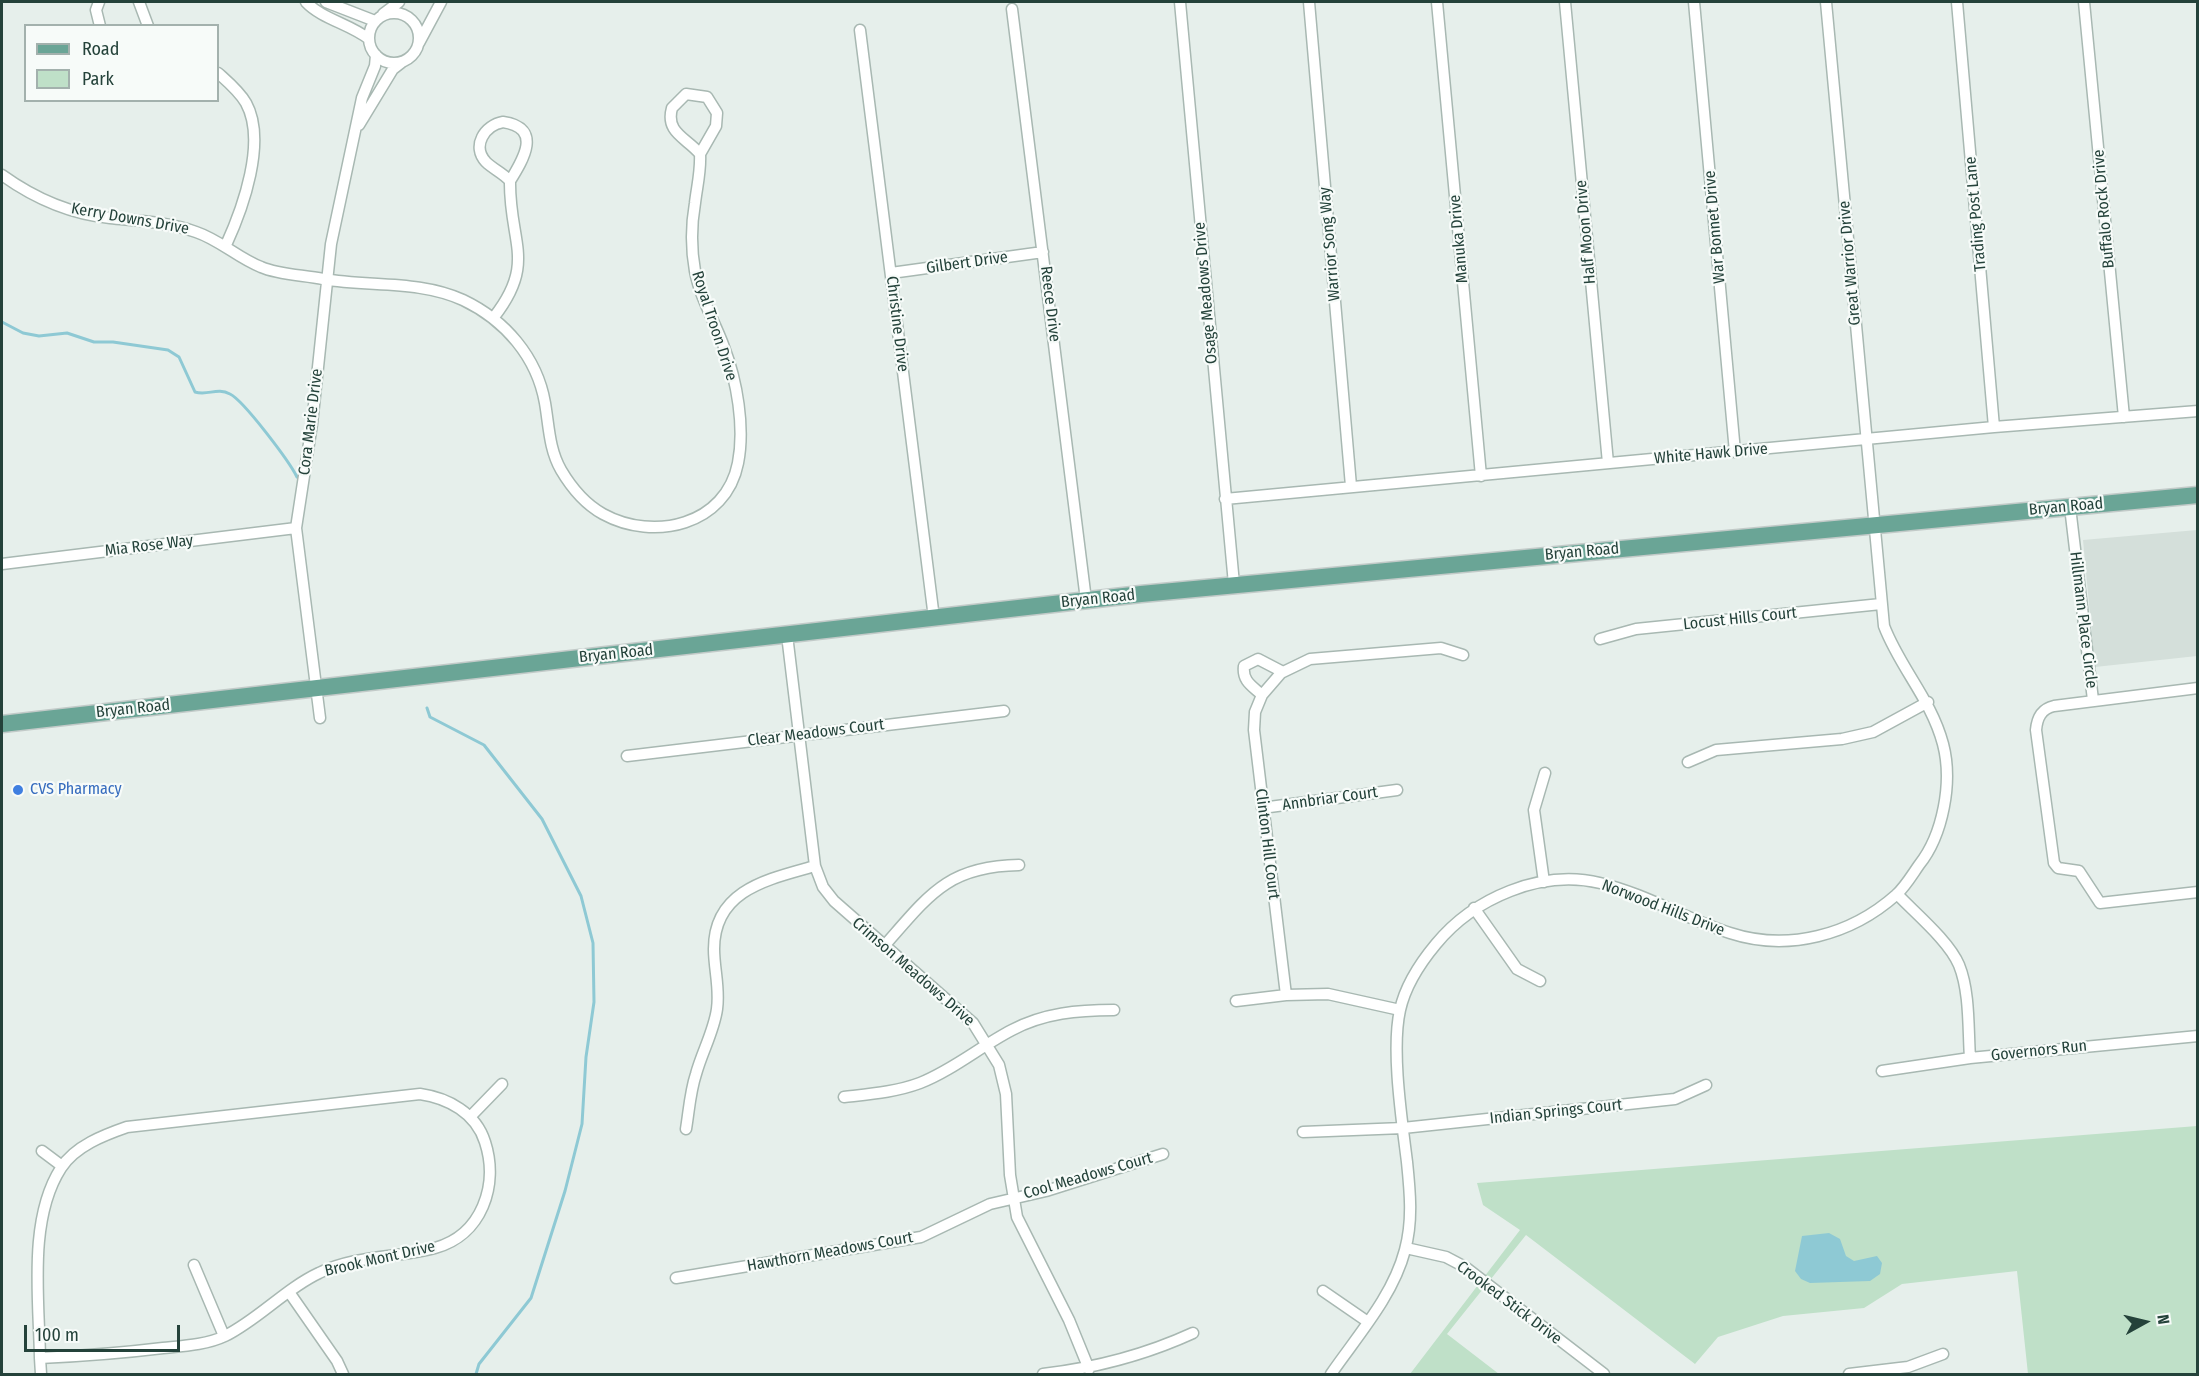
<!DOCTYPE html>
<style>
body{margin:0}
#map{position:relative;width:2199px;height:1376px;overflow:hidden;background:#e6efeb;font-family:"Fira Sans Condensed",sans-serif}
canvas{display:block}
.frame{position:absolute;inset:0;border:3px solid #24423a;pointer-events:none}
.legend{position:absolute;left:24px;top:24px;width:195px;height:78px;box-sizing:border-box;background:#f7fbf9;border:2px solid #a3b1ad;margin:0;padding:8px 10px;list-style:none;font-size:18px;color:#24423a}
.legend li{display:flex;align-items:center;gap:12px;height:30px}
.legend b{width:30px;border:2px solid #a3b1ad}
.north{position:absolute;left:2115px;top:1292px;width:60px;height:60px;-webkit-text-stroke:4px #f7fbf9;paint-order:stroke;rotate:82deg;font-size:16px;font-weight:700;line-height:24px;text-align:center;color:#24423a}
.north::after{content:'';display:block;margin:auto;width:21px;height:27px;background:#24423a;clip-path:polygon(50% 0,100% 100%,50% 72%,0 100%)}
.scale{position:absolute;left:24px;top:1325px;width:156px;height:27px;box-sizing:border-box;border:3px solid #24423a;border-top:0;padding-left:8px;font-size:18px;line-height:21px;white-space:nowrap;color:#24423a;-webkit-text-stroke:4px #f7fbf9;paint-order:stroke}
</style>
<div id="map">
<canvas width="2199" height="1376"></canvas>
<div class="frame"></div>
<ul class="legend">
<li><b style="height:8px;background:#6aa596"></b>Road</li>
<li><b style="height:16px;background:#bfe0c8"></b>Park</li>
</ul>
<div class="north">N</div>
<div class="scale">100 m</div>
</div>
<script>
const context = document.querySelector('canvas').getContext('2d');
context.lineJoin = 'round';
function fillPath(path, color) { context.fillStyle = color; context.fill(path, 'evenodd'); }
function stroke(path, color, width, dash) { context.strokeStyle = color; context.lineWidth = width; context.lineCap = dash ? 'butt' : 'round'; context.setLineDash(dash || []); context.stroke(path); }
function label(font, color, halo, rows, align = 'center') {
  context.font = font + ' "Fira Sans Condensed",sans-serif'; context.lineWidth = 4.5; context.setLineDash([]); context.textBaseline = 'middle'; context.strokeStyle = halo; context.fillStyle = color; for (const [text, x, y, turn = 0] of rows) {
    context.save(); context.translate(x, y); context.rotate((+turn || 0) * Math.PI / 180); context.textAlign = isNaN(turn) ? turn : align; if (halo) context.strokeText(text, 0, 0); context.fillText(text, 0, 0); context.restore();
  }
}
const built = new Path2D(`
 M 2197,530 L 2197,656 L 2095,667 L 2083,540 Z`);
const green = new Path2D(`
 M 2197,1126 L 2197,1374 L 2028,1374 L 2017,1271 L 1902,1284 L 1864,1308 L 1783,1316 L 1718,1337 L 1695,1364 L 1526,1235 L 1447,1334 L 1499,1374 L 1410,1374 L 1520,1230 L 1483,1205 L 1477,1183 Z`);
const water = new Path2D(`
 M 1829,1233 L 1840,1239 L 1846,1256 L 1854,1261 L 1877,1256 L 1882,1263 L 1880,1274 L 1870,1281 L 1810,1283 L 1801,1279 L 1795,1271 L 1802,1236 Z`);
const stream = new Path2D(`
 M 2,322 L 23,333 L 39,336 L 67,333 L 94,342 L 113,342 L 168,350 L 179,357 L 195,392 C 208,396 217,387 230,394 C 244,401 289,461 297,477
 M 427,708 L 430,717 L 484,745 L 542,819 L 581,896 L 593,943 L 594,1002 L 586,1057 L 582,1124 L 565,1191 L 531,1298 L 479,1364 L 476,1374`);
const minor = new Path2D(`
 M 99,2 L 96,10 L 100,26
 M 139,2 L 148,26
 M 306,2 C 322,19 350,24 369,39
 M 326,2 L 375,21
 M 1180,2 L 1234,584
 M 1309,2 L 1351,486
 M 1437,2 L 1481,476
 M 1565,2 L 1608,463
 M 1694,2 L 1735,452
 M 1957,2 L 1994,427
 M 2084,2 L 2124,417
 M 1012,9 L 1086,600
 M369 38a25 25 0 1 1 50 0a25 25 0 1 1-50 0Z
 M 383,14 L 399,2
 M 860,30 L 934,618
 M 419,43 L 441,2
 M 218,73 C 228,82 239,91 246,103 C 267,141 243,208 226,245
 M 686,94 L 707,97 L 717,113 L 716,126 L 700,154 C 687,138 665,133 672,108 Z
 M 503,122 C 543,128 523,160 510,181 C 503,173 493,169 486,162 C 471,146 485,125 503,122 Z
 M 359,125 L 393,69 L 402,62
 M 2,175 C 34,198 70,214 110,218 C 139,221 168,222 196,232 C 220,240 238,258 261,267 C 279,275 304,275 323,279 C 370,287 419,280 463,300 C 505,320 537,357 545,403 C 549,426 549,449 561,470 C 571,487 585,504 603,514 C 654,542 726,525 738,463 C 745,427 737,381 724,347 C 715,322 700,298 695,271 C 691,249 691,226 695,203 C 697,186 701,171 700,154
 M 891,273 L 1043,252
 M 494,317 C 537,262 509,242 510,181
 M 1225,499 L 1994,427 L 2198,411
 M 2070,507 L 2093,700
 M 2,564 L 296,528
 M 787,635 L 815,866 L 823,887 L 834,901 L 973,1023 L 999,1065 L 1006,1094 L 1010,1175 L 1017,1217 L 1069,1320 L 1089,1369
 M 1600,639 L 1636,629 L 1881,604
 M 2198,688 L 2054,706 C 2041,709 2037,718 2036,730 L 2054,863 L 2058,868 L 2079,871 L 2100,903 L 2198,892
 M 1262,695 C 1252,686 1242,681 1244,666 L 1258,659 L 1283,672
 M 320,718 L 296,528 L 312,424 L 331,244 L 362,98 L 375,66 L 376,55
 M 627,756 L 1004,711
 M 1688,762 L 1716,750 L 1842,739 L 1873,732 L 1928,702
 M 1262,808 L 1397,790
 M 1544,882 L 1534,810 L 1545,773
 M 1897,894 C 1915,913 1949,941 1959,965 C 1970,992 1968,1029 1970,1058
 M 1474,908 L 1517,969 L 1540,981
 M 885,945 C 929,895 948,866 1019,865
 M 1286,995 L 1254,730 L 1255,712 L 1262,695 L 1281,673 L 1310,659 L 1441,648 L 1463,655
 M 1236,1001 L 1286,995 L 1328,994 L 1400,1010
 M 1882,1071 L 1970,1058 L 2198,1036
 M 844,1097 C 870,1094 896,1092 920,1083 C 953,1070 981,1046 1012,1030 C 1044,1013 1078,1010 1114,1010
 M 470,1117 L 502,1084
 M 686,1129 C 689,1111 690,1092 696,1074 C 702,1052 714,1031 717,1009 C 720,988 714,969 714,949 C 714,889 770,879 815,866
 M 1303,1132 L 1403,1128 L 1675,1099 L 1706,1085
 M 42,1151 L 62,1166
 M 1406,1248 L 1446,1257 L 1465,1267 L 1604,1374
 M 194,1265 L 224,1336
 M 676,1278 L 921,1237 L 990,1204 L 1046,1191 L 1163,1154
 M 1323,1291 L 1368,1322
 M 289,1292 L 337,1361 L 343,1374
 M 40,1358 C 82,1356 122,1353 163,1348 C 183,1346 206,1345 225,1336 C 259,1319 285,1289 319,1273 C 355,1255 397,1258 435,1248 C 482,1235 499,1185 485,1142 C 476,1113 448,1098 420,1094 L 127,1127 C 104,1135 75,1146 61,1168 C 28,1219 39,1299 40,1358 L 41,1374
 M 1043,1374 C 1095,1368 1145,1355 1193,1333
 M 1331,1374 C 1358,1335 1393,1296 1405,1250 C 1413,1221 1410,1191 1407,1162 C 1402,1121 1391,1050 1400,1010 C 1405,987 1421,962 1436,944 C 1474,898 1541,869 1600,883 C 1646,894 1686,919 1730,933 C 1788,952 1851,935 1896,895 C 1905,887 1912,875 1919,865 C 1943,835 1953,782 1943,744 C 1931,699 1900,668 1884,626 L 1826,2
 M 1849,1374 L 1908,1367 L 1943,1354`);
const primary = new Path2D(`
 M 2,724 L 1141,594 L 2198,495`);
const markers = [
 [18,790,6,"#3f7fe0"]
];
const streetNames = [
 ["Buffalo Rock Drive",2104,209,-95],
 ["Trading Post Lane",1976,214,-95],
 ["Kerry Downs Drive",130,219,10],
 ["War Bonnet Drive",1715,227,-95],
 ["Half Moon Drive",1586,232,-95],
 ["Manuka Drive",1459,239,-95],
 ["Warrior Song Way",1330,244,-95],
 ["Gilbert Drive",967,263,-8],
 ["Great Warrior Drive",1850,263,-95],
 ["Osage Meadows Drive",1206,293,-95],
 ["Reece Drive",1050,304,83],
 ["Christine Drive",897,324,83],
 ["Royal Troon Drive",714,326,72],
 ["Cora Marie Drive",311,422,-83],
 ["White Hawk Drive",1711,454,-5],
 ["Bryan Road",2066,507,-5],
 ["Mia Rose Way",149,546,-7],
 ["Bryan Road",1582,552,-5],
 ["Bryan Road",1098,599,-6],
 ["Locust Hills Court",1740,619,-6],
 ["Hillmann Place Circle",2083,620,83],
 ["Bryan Road",616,654,-6],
 ["Bryan Road",133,709,-6],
 ["Clear Meadows Court",816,733,-7],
 ["Annbriar Court",1330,799,-8],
 ["Clinton Hill Court",1267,844,83],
 ["Norwood Hills Drive",1663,908,21],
 ["Crimson Meadows Drive",913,972,41],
 ["Governors Run",2039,1051,-6],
 ["Indian Springs Court",1556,1112,-6],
 ["Cool Meadows Court",1088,1176,-16],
 ["Hawthorn Meadows Court",830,1252,-10],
 ["Brook Mont Drive",380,1259,-13],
 ["Crooked Stick Drive",1509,1303,37]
];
const shopNames = [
 ["CVS Pharmacy",30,790]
];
fillPath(built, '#d4dfda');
fillPath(green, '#bfe0c8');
fillPath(water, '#8ec9d4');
stroke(stream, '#8ec9d4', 3);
stroke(minor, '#a8b8b2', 13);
stroke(primary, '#c2cac8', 19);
stroke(minor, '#fff', 10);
stroke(primary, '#6aa596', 16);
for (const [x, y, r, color] of markers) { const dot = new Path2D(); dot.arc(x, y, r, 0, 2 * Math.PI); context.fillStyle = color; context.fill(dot); stroke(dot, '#f7fbf9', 2); }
label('16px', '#24423a', '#f7fbf9', streetNames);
label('16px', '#366cbe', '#f7fbf9', shopNames, 'left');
</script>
